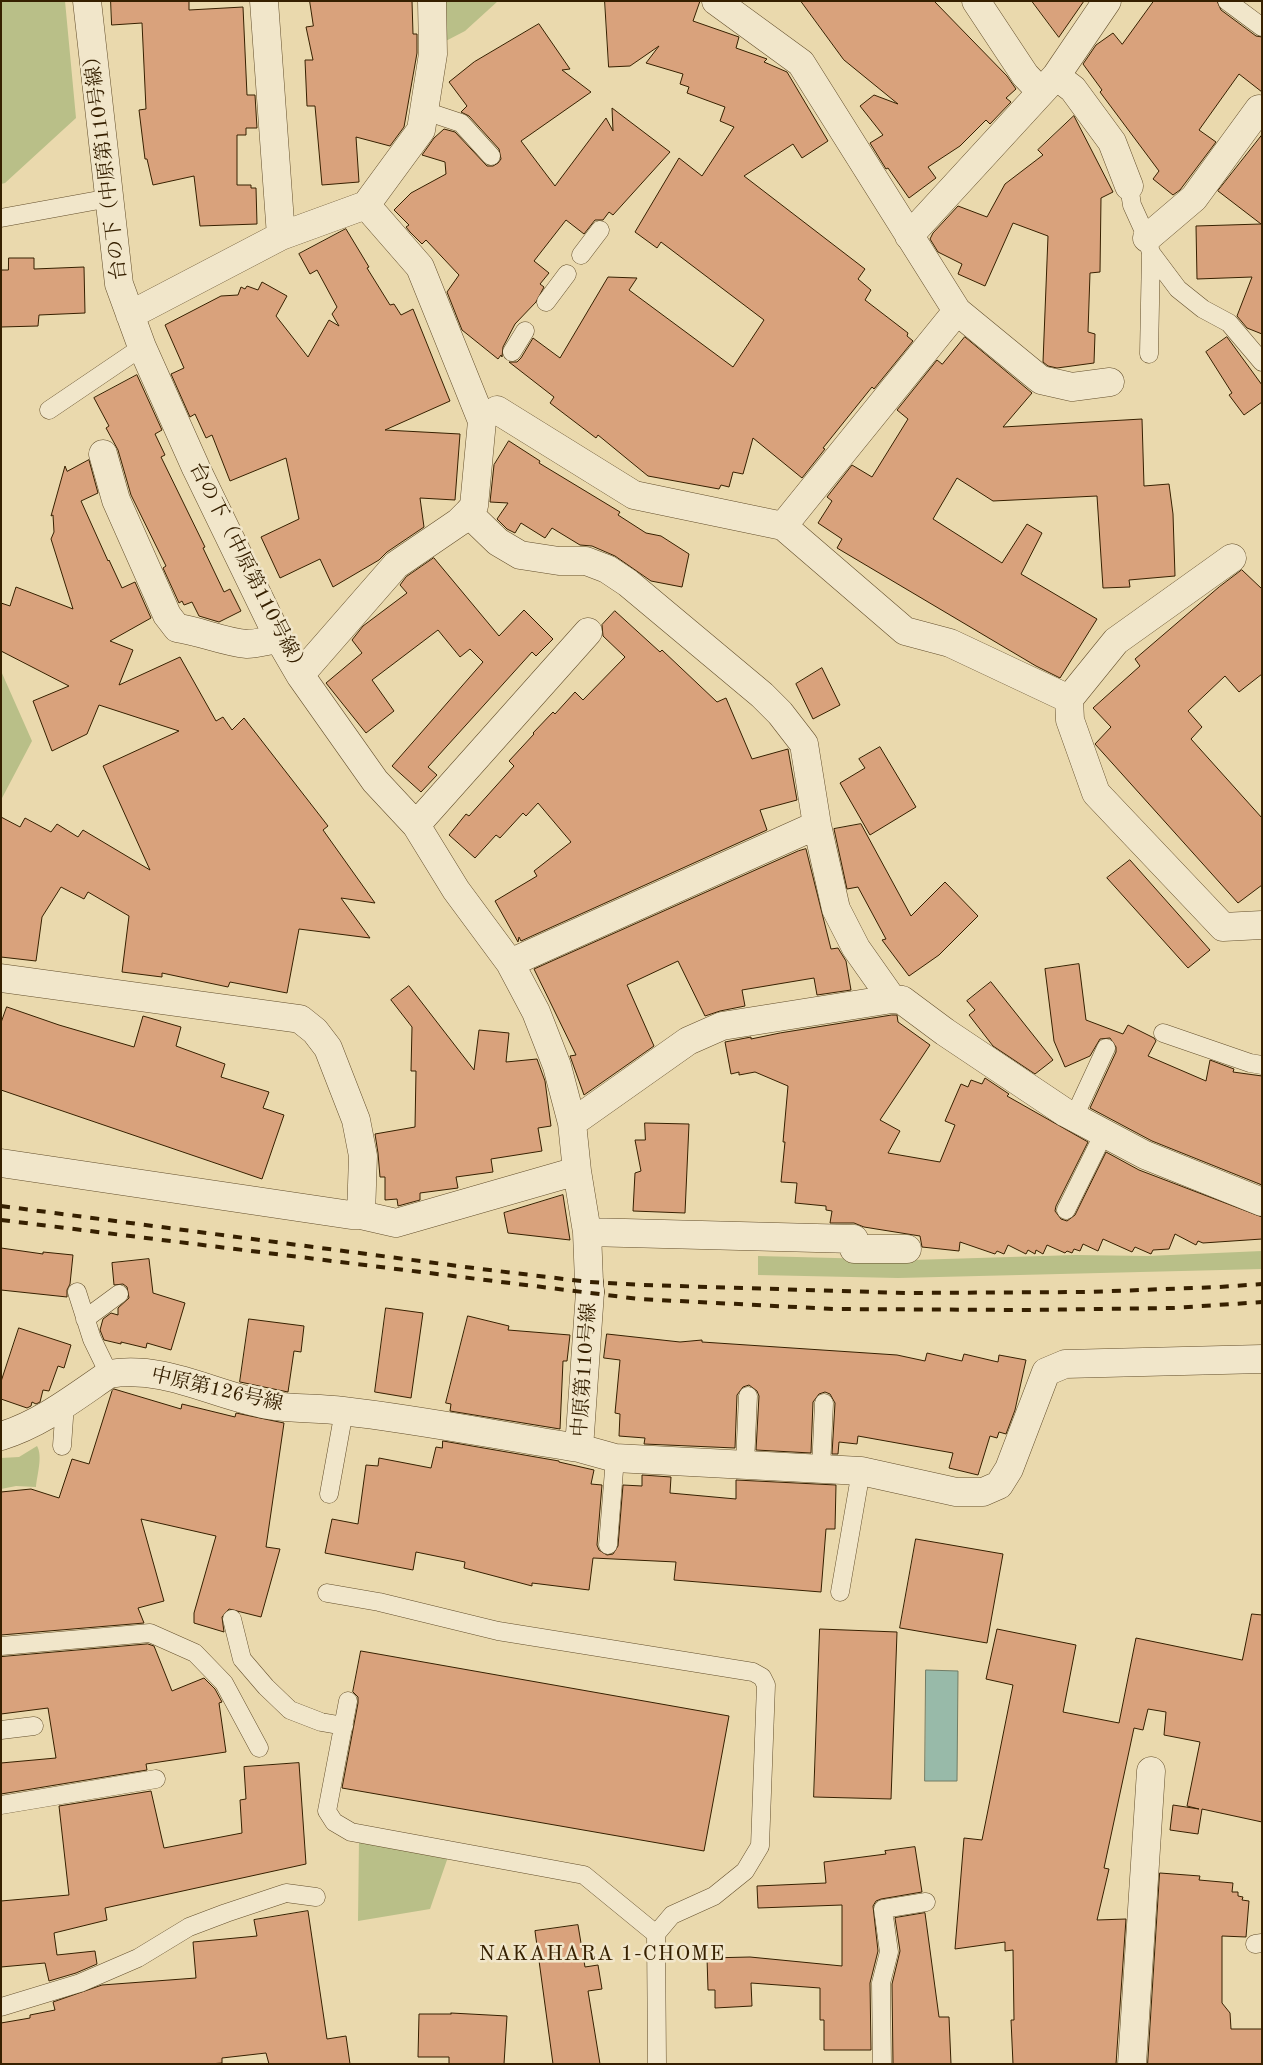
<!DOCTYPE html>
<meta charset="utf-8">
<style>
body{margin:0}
#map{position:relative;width:1263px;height:2065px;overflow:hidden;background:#ead9ad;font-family:"Old Standard TT",serif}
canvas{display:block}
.frame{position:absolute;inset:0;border:2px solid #362000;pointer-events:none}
</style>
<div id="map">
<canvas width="1263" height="2065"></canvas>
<div class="frame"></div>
</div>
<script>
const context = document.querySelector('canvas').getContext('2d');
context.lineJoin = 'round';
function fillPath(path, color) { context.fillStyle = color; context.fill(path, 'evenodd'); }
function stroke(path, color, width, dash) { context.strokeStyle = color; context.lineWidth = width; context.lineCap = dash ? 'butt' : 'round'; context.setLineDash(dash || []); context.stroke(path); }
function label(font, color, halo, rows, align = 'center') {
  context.font = font + ' "Old Standard TT","Noto Serif JP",serif'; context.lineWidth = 5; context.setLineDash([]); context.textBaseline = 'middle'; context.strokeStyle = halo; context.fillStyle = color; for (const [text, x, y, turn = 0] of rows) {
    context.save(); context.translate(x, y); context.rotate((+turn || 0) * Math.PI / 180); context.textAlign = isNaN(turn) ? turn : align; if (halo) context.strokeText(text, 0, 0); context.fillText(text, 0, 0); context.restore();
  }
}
const green = new Path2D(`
 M 1,1 L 65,1 L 76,118 L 5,183 L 1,184 Z
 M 440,1 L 498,1 L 465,31 L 440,44 Z
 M 1,671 L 32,741 L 1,800 Z
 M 1262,1251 L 1262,1269 L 898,1278 L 758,1275 L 758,1256 L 912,1260 L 1076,1255 L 1148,1256 Z
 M 37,1446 C 43,1456 37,1475 36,1487 L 16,1486 L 1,1489 L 1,1458 L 19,1457 Z
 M 359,1839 L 448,1857 L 430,1909 L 358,1921 Z`);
const water = new Path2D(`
 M 926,1670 L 958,1671 L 957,1781 L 925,1781 Z`);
const building = new Path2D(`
 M 111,1 L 189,1 L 189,10 L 243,7 L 247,95 L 255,95 L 257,128 L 246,128 L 246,135 L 237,135 L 237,185 L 251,185 L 251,188 L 256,188 L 257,224 L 200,226 L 194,176 L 153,185 L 147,159 L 145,159 L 139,110 L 146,109 L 142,23 L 112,25 Z
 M 310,1 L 412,1 L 413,34 L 417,34 L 417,53 L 404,127 L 390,146 L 356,137 L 359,182 L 322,185 L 315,106 L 307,106 L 305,60 L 313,60 L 306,27 L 313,26 Z
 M 605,1 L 700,1 L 693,21 L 739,37 L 736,48 L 767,59 L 764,62 L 787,72 L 828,141 L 802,158 L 793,144 L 744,176 L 865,269 L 858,279 L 871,290 L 865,300 L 908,333 L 907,336 L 913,341 L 874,389 L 872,387 L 823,448 L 825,449 L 802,478 L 753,438 L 743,474 L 733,472 L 729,487 L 721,485 L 719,489 L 648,476 L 598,435 L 596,438 L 550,403 L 554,397 L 509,362 L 517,362 L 521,358 L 533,338 L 560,358 L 608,277 L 637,278 L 629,290 L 733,367 L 764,320 L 661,242 L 657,248 L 635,232 L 679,158 L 702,176 L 734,127 L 720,121 L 725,107 L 687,93 L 689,87 L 680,84 L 683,74 L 646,63 L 659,46 L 630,66 L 609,67 Z
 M 801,1 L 934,1 L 1007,76 L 1016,89 L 1006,98 L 1011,102 L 990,124 L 986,120 L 960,146 L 928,167 L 936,178 L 909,198 L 888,168 L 886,169 L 870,143 L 883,135 L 860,106 L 874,95 L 898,104 L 844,60 Z
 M 1032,1 L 1084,1 L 1059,37 Z
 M 1154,1 L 1217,1 L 1221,10 L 1256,36 L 1262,37 L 1262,92 L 1239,74 L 1199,130 L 1216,142 L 1180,190 L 1173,195 L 1153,179 L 1159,171 L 1100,92 L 1102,90 L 1083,64 L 1096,45 L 1113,33 L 1122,44 Z
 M 539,24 L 570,69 L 562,70 L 591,92 L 521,141 L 555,186 L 606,118 L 613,131 L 612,108 L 670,152 L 613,215 L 609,212 L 603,220 L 595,220 L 584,234 L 566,220 L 534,261 L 549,273 L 540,284 L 544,287 L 536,302 L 515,324 L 503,347 L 502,357 L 501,355 L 498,359 L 462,330 L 447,292 L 459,275 L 426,240 L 422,244 L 410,232 L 406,227 L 409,225 L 394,210 L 411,193 L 446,174 L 445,162 L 422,155 L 434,138 L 444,129 L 455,132 L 487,166 L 493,166 L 498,163 L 501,159 L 499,149 L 469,116 L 461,112 L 467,106 L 449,82 L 474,62 Z
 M 1074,116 L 1113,192 L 1101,198 L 1100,272 L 1090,273 L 1088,332 L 1095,334 L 1094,363 L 1057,368 L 1048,366 L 1043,362 L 1048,236 L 1013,223 L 985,286 L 958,274 L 962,264 L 938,252 L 930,239 L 933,233 L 958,206 L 987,217 L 1005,184 L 1043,155 L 1038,150 Z
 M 1262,135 L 1262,334 L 1247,328 L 1237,316 L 1252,277 L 1197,279 L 1196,226 L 1261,224 L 1218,191 Z
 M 346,229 L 369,267 L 367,268 L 390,305 L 394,304 L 401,315 L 413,309 L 450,401 L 385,430 L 460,434 L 455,500 L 420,498 L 424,527 L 387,552 L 379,560 L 333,587 L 320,559 L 280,578 L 261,537 L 299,519 L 286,458 L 230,481 L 212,435 L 206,438 L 195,414 L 190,417 L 171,374 L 184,368 L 165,325 L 221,296 L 238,295 L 241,287 L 245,289 L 247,286 L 258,290 L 262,282 L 287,296 L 276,316 L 308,357 L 329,320 L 339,326 L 332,314 L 337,307 L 317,270 L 310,274 L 299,254 Z
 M 9,258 L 34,258 L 34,269 L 84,267 L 85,313 L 39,315 L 38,326 L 1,327 L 1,270 L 8,270 Z
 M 965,337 L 1032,393 L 1003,427 L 1142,419 L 1144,486 L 1169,484 L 1173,514 L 1175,576 L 1129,580 L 1130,587 L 1103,588 L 1097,496 L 993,501 L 957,478 L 933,519 L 1002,563 L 1027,524 L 1042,533 L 1021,574 L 1097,619 L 1060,678 L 1036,666 L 837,548 L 842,539 L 818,523 L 832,501 L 827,497 L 852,465 L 872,477 L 908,419 L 897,410 L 937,360 L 942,364 Z
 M 1227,337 L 1262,385 L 1262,402 L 1244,415 L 1229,395 L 1232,393 L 1206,352 Z
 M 137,375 L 162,430 L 155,434 L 165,455 L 161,457 L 205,547 L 203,548 L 224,592 L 230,589 L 241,611 L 219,622 L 199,616 L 192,602 L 184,605 L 182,601 L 179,603 L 163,568 L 166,566 L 131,495 L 118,450 L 106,428 L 109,426 L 94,398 Z
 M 509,441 L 540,461 L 539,463 L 620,512 L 618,515 L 646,533 L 661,536 L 689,554 L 682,587 L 651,581 L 615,556 L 592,546 L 580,545 L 552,528 L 545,538 L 521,523 L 515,533 L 507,529 L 497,519 L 508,503 L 490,502 L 494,465 Z
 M 89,460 L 98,493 L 81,501 L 108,561 L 109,560 L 122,588 L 135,582 L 151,618 L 110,641 L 133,650 L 119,685 L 180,657 L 216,721 L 223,717 L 232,730 L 244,718 L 328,826 L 323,830 L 375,903 L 341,898 L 370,938 L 299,929 L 287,993 L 230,982 L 228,987 L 162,973 L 162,977 L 122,972 L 129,916 L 88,892 L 84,899 L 61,887 L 42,917 L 36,961 L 1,957 L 1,817 L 20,827 L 25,818 L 51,832 L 57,824 L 78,837 L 83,830 L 150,870 L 103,766 L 179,731 L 99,705 L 87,734 L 52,751 L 33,701 L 69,686 L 1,651 L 1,603 L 10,606 L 16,587 L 73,609 L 51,539 L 54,532 L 53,515 L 51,516 L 65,466 L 67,471 Z
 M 434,558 L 499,636 L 524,610 L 553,639 L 536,656 L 532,652 L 428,767 L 437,775 L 421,792 L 392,766 L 483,662 L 470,649 L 460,657 L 438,630 L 372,680 L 394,711 L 366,733 L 326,683 L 362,653 L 352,640 L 363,626 L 407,593 L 400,585 L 406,577 Z
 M 1242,570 L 1262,589 L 1262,674 L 1239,692 L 1225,676 L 1188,711 L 1202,727 L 1191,739 L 1262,818 L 1262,885 L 1238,903 L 1095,744 L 1111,727 L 1093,708 L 1140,666 L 1135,659 L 1219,587 Z
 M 615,611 L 660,652 L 662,650 L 717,702 L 726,698 L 752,759 L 788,749 L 797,800 L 760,810 L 767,830 L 521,941 L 519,937 L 518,942 L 495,901 L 537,876 L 534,871 L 571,842 L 538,803 L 526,816 L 523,813 L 500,838 L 496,835 L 475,858 L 449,835 L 466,814 L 469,816 L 514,766 L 509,761 L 534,734 L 533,733 L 553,712 L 555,714 L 575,692 L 583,700 L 625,657 L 603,636 L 602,625 Z
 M 822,668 L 840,705 L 813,719 L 796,684 Z
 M 880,747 L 916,807 L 870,835 L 840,783 L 865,768 L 859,759 Z
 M 861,824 L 911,916 L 945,882 L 978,916 L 939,955 L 909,976 L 882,940 L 886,939 L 858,887 L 847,889 L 834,829 Z
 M 806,849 L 831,949 L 838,948 L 846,961 L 851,990 L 817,995 L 814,978 L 742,990 L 745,1006 L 720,1011 L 705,1016 L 678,961 L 627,985 L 654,1046 L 584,1095 L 570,1056 L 576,1055 L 534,969 L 798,851 Z
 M 1130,860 L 1210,950 L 1188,968 L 1107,878 Z
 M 1079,964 L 1086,1020 L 1123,1034 L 1128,1025 L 1154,1038 L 1156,1041 L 1148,1056 L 1206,1081 L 1210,1060 L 1234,1069 L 1233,1072 L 1262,1076 L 1262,1185 L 1152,1141 L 1090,1108 L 1116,1052 L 1116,1047 L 1110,1038 L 1100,1039 L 1090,1056 L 1065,1067 L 1054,1041 L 1045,969 Z
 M 991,982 L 1053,1060 L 1035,1074 L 993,1046 L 969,1015 L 975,1010 L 967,1001 Z
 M 409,986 L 474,1070 L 479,1030 L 509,1033 L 506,1062 L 537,1059 L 545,1081 L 551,1126 L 538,1128 L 542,1151 L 491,1159 L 493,1172 L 456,1177 L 458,1188 L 420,1193 L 420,1200 L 398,1206 L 397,1199 L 385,1200 L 385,1177 L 380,1177 L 378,1153 L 375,1134 L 415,1127 L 416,1071 L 411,1071 L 412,1027 L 391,1000 Z
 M 7,1007 L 59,1025 L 134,1047 L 143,1016 L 181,1027 L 176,1046 L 225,1064 L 221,1077 L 269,1092 L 263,1108 L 284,1115 L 262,1179 L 1,1090 L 1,1023 Z
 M 892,1015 L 897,1015 L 898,1022 L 930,1045 L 880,1120 L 900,1131 L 888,1153 L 940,1162 L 955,1125 L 945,1121 L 961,1084 L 968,1087 L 971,1080 L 982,1084 L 985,1078 L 1009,1094 L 1007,1096 L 1088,1142 L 1056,1206 L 1055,1211 L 1061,1219 L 1067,1221 L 1075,1215 L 1106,1152 L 1139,1170 L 1262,1217 L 1262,1239 L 1203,1243 L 1198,1241 L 1196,1245 L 1175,1234 L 1169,1249 L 1153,1250 L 1151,1254 L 1135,1247 L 1132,1252 L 1103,1239 L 1098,1251 L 1083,1244 L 1080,1251 L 1074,1249 L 1072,1253 L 1067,1251 L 1065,1253 L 1047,1245 L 1043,1254 L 1036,1250 L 1035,1254 L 1028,1250 L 1026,1254 L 1008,1245 L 1004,1254 L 997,1251 L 995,1254 L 960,1242 L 959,1251 L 922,1247 L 920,1236 L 864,1227 L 854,1223 L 830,1223 L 832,1211 L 826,1210 L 826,1206 L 795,1203 L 797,1183 L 781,1182 L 785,1142 L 783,1142 L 788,1086 L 755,1072 L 739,1075 L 739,1072 L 731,1074 L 725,1042 L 751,1037 L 751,1039 L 780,1033 Z
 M 645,1123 L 689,1124 L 685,1213 L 633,1211 L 635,1173 L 641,1171 L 635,1140 L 645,1140 Z
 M 563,1195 L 570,1240 L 508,1233 L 504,1213 Z
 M 1,1248 L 43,1254 L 43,1252 L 73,1255 L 70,1284 L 67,1290 L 67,1297 L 1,1290 Z
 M 149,1259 L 153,1293 L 185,1303 L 171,1350 L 147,1343 L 146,1348 L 121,1342 L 121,1344 L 104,1340 L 100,1330 L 103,1319 L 111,1313 L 118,1315 L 118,1308 L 129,1298 L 127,1287 L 123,1284 L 114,1285 L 112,1263 Z
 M 386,1308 L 423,1313 L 411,1398 L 375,1392 Z
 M 468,1316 L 509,1326 L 508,1330 L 570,1335 L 567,1361 L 563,1361 L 560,1429 L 450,1411 L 451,1404 L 446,1403 Z
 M 249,1319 L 304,1326 L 301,1352 L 294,1351 L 288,1392 L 240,1382 Z
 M 19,1328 L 71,1345 L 64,1368 L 58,1366 L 49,1391 L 43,1390 L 40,1402 L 36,1404 L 32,1402 L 31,1406 L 27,1408 L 1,1399 L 1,1382 Z
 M 607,1334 L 680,1342 L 702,1340 L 702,1342 L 897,1355 L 925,1361 L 927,1353 L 962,1361 L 964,1354 L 998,1362 L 999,1355 L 1026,1360 L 1015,1410 L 1006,1434 L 999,1432 L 997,1438 L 990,1436 L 978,1475 L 949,1468 L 953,1453 L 858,1436 L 857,1444 L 839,1442 L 838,1454 L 832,1454 L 835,1403 L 830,1394 L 825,1392 L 819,1394 L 813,1402 L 811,1453 L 756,1450 L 759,1396 L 757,1391 L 749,1385 L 743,1387 L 737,1395 L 735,1448 L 644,1444 L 645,1438 L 619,1436 L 620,1414 L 615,1413 L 620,1360 L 604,1358 Z
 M 114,1389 L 181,1409 L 182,1404 L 235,1417 L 236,1413 L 284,1423 L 266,1547 L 280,1549 L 261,1617 L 229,1609 L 222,1617 L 224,1632 L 194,1623 L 194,1613 L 216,1536 L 141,1519 L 164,1601 L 138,1608 L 144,1623 L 1,1635 L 1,1492 L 31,1489 L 59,1498 L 72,1459 L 89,1464 L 112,1391 Z
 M 443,1441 L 559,1461 L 559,1462 L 594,1470 L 591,1484 L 602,1485 L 597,1545 L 599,1550 L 607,1555 L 613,1554 L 618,1546 L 623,1485 L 642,1486 L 642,1475 L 671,1477 L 670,1493 L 736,1499 L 736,1480 L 836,1485 L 835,1529 L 826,1529 L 821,1592 L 674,1580 L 676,1562 L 593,1558 L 589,1590 L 532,1583 L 532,1586 L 464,1568 L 465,1562 L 416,1552 L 413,1570 L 325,1553 L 332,1519 L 358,1524 L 366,1465 L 378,1466 L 379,1458 L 431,1468 L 436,1447 L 442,1448 Z
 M 916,1539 L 1003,1554 L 987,1643 L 900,1628 Z
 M 1252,1614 L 1262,1615 L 1262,1822 L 1202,1809 L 1198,1834 L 1170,1830 L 1173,1805 L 1199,1809 L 1187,1806 L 1200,1742 L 1164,1735 L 1166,1712 L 1148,1709 L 1143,1730 L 1134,1728 L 1104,1868 L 1109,1869 L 1097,1920 L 1126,1919 L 1116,2064 L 1013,2064 L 1011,2020 L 1014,2020 L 1013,1950 L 1005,1951 L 1005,1942 L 955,1949 L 964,1838 L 982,1840 L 1013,1685 L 986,1679 L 997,1629 L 1076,1645 L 1063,1712 L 1119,1723 L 1136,1638 L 1242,1660 Z
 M 820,1629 L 897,1632 L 891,1799 L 814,1797 Z
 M 148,1644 L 154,1646 L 172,1691 L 204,1678 L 215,1689 L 222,1702 L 219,1703 L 226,1752 L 146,1764 L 147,1770 L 1,1794 L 1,1763 L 56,1758 L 48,1708 L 1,1714 L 1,1657 Z
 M 361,1651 L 729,1716 L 704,1851 L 342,1788 L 358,1703 L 358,1697 L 353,1692 Z
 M 299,1763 L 306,1864 L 105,1908 L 107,1920 L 54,1933 L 57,1955 L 95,1951 L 97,1964 L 76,1973 L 49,1981 L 45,1963 L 1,1967 L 1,1901 L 69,1895 L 59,1806 L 151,1791 L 164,1848 L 242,1833 L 240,1800 L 246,1799 L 244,1767 Z
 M 915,1847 L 922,1892 L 881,1899 L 876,1901 L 873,1906 L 878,1951 L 870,1983 L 871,2050 L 824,2050 L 824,2020 L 820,2020 L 820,1988 L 751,1983 L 752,2006 L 715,2008 L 715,1990 L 708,1990 L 707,1958 L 750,1957 L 842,1966 L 842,1905 L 758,1908 L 757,1886 L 826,1883 L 824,1862 L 886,1854 L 885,1851 Z
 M 1160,1873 L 1200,1876 L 1199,1880 L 1233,1883 L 1232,1892 L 1238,1892 L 1238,1896 L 1243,1897 L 1242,1900 L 1249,1901 L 1246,1937 L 1222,1936 L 1222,2003 L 1230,2013 L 1231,2029 L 1262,2029 L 1262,2064 L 1148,2064 Z
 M 308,1911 L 327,2039 L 346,2036 L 350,2064 L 269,2064 L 266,2053 L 222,2058 L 222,2063 L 209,2064 L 1,2064 L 1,2023 L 30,2018 L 30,2015 L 55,2010 L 53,2002 L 102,1985 L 196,1978 L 193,1942 L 257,1936 L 254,1920 Z
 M 925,1913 L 939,2017 L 949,2017 L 951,2064 L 893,2064 L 892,1984 L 900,1951 L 895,1918 Z
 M 578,1925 L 585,1967 L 598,1965 L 602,1989 L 588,1991 L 600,2064 L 553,2064 L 535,1931 Z
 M 451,2013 L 507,2016 L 504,2064 L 449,2064 L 449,2057 L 418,2057 L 419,2014 L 451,2014 Z`);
const lane = new Path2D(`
 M 1227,1 L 1262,27
 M 425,111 L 461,123 L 491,156
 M 1129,186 L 1132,205 L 1147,238 L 1151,253 L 1178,289 L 1203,309 L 1229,323 L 1262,362
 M 1,218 L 110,198
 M 581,255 L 600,230
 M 546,302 L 567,274
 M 512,352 L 525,331
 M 1149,354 L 1151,253
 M 49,410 L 142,347
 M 1163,1033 L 1250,1063 L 1262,1065
 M 1074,1117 L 1106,1048
 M 1066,1210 L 1104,1133
 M 77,1292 L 92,1339 L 109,1374
 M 85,1319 L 119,1294
 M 62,1446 L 65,1404
 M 745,1464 L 748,1396
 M 821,1469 L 824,1403
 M 329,1494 L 344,1411
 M 608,1545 L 615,1458
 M 840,1592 L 861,1471
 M 327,1593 L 379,1602 L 498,1631 L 753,1672 L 762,1677 L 766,1685 L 760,1846 L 745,1871 L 714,1896 L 672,1915 L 656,1934 L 657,2064
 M 232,1619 L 242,1659 L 266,1687 L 290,1710 L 321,1722 L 344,1726
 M 1,1646 L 150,1633 L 195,1653 L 224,1683 L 259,1748
 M 348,1701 L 327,1811 L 334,1822 L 351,1832 L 584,1875 L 656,1934
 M 1,1730 L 34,1726
 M 1,1805 L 156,1779
 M 1255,1944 L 1262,1943
 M 1,2007 L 80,1983 L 138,1958 L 189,1927 L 226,1913 L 286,1893 L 316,1897
 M 882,2064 L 881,1983 L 889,1952 L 883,1909 L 926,1902`);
const street = new Path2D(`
 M 87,1 L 119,284 L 142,347 L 196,468 L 279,639 L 300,675 L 375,781 L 416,825 L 456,890 L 510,963 L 536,1012 L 557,1066 L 572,1123 L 577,1171 L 587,1232 L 589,1282
 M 264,1 L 281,236
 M 716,1 L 801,63 L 957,311 L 1041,380 L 1072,387 L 1110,382
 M 976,1 L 1025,75 L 1041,92
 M 1056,76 L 1073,89 L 1112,142 L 1129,186
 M 366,205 L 420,267 L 482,421 L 474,506 L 468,513 L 498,542 L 520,555 L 559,561 L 586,561 L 607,569 L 628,583 L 762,695 L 780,713 L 804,744 L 817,825 L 836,909 L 856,948 L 892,999 L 902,1000 L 945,1032 L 1066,1113 L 1145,1155 L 1262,1202
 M 909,236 L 1056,76 L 1107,1
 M 1147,238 L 1194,198 L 1259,109
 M 130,315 L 281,236 L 366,205 L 421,130 L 433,54 L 432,1
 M 497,410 L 634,495 L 783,526 L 905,631 L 950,643 L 1069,699
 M 103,454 L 116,500 L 167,615 L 177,628 C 200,631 223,642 247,644 C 257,644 269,640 279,639
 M 783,526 L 957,311
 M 1232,558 L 1116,641 L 1069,699 L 1070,720 L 1096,793 L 1223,927 L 1262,925
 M 300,675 L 396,565 L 459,522 L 468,513
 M 416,825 L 588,632
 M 510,963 L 817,825
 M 1,978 L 300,1019 L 315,1031 L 328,1048 L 356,1120 L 363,1156 L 361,1215
 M 572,1123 L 688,1041 L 722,1026 L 892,999
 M 1,1163 L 351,1215 L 361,1215 L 396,1223 L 577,1171
 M 587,1232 L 854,1239 L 854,1249 L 907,1249
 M 1,1436 C 41,1424 75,1397 109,1374 C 167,1365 212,1395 268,1405 C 292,1409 318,1408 343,1411 C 422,1420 501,1436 579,1448 L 615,1458 L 861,1471 L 956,1492 L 983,1492 L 999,1485 L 1009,1469 L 1046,1372 L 1065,1364 L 1262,1359
 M 579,1448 L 590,1292
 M 1132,2064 L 1151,1771`);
const secondary = new Path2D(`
 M 589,1282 L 590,1292`);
const rail = new Path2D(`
 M 1,1206 L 481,1269 L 589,1282 L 644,1285 L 906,1293 L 1088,1292 L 1219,1287 L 1262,1284
 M 1,1220 L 639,1299 L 834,1309 L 1026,1310 L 1173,1308 L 1262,1302`);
const streetNames = [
 ["台の下（中原第110号線）",106,163,-97],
 ["台の下（中原第110号線）",248,569,63],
 ["中原第110号線",585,1370,-86],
 ["中原第126号線",217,1390,13]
];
const neighbourhoodNames = [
 ["NAKAHARA 1-CHOME",602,1954]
];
fillPath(green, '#b9bf88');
fillPath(water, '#98baa9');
stroke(water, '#717c65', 1);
fillPath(building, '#d9a27c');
stroke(building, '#362000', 1);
stroke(lane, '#634e2b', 19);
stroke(street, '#634e2b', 29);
stroke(secondary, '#362000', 29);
stroke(lane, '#f1e6ca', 18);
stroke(street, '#f1e6ca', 28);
stroke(secondary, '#f1e6ca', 28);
stroke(rail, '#362000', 4, [9, 9]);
label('20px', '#362000', '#f1e6ca', streetNames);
context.letterSpacing = '1px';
label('21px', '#362000', '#f1e6ca', neighbourhoodNames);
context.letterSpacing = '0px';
</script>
